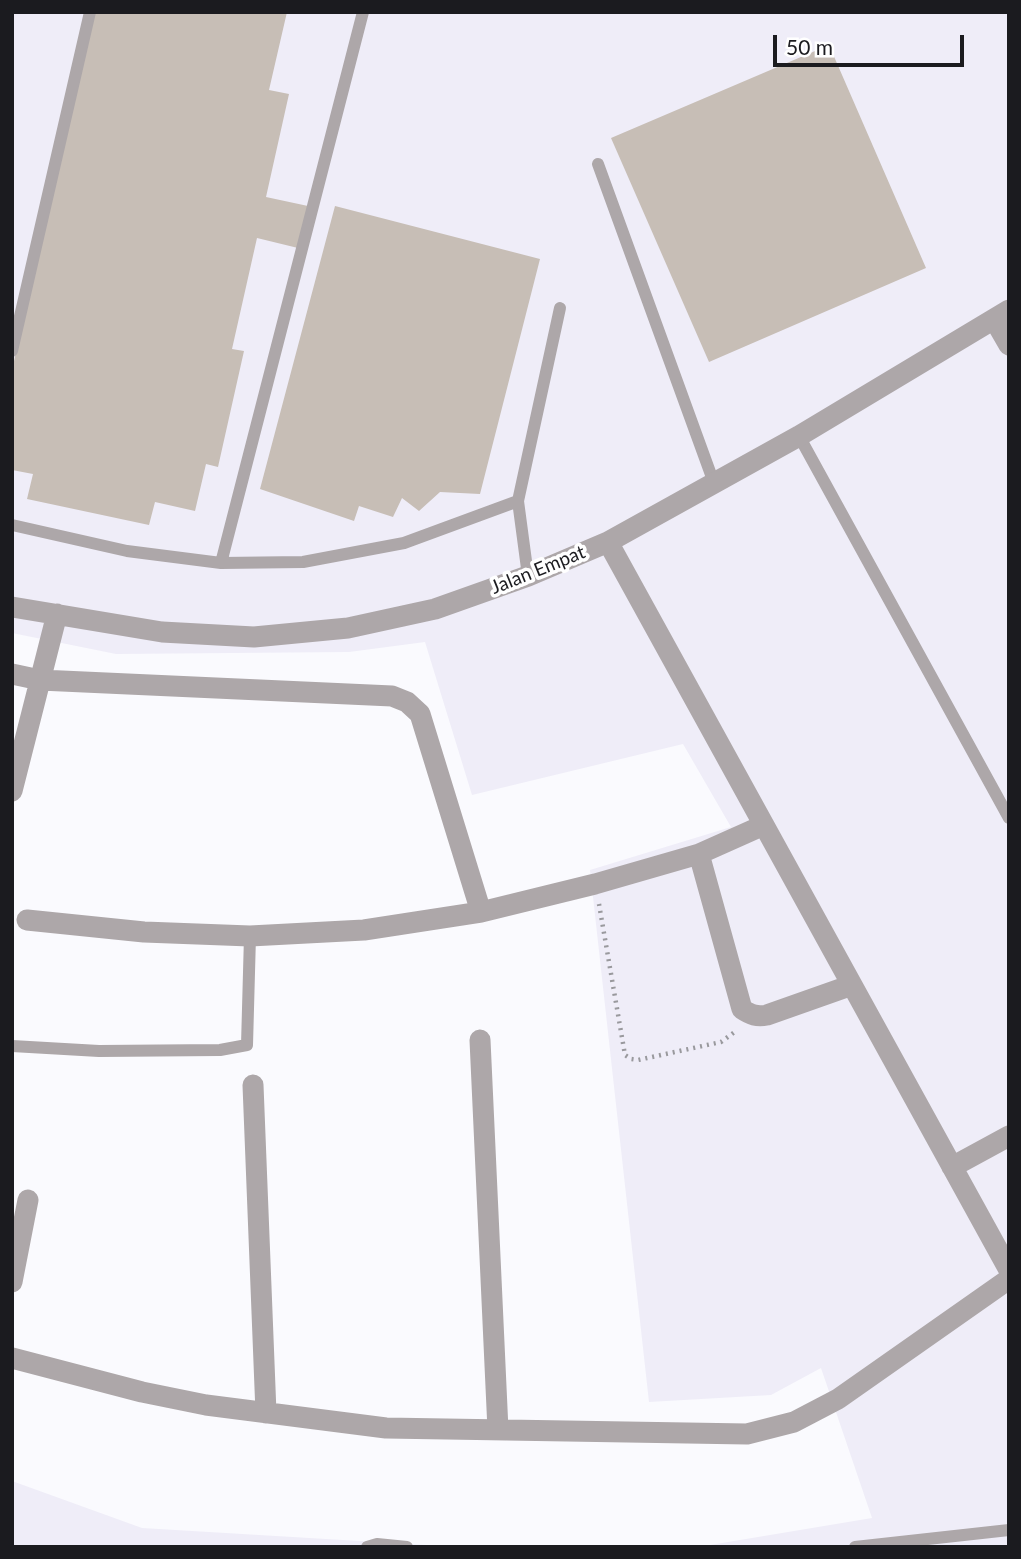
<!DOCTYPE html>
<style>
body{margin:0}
#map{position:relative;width:1021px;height:1559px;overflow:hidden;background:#fafafe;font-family:Lato,sans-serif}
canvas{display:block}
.frame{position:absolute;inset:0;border:14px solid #1b1b1f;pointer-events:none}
.scale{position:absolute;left:773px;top:35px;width:191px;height:32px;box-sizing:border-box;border:4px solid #1b1b1f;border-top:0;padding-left:9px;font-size:21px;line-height:24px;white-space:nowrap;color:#1b1b1f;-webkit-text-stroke:5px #fff;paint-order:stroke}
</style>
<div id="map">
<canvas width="1021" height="1559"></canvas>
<div class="frame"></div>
<div class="scale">50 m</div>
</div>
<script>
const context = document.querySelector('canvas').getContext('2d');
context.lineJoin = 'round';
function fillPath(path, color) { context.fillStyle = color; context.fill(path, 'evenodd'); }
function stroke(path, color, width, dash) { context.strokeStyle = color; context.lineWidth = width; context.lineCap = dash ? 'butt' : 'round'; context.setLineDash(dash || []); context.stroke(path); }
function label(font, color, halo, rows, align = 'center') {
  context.font = font + ' Lato,sans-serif'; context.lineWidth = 7; context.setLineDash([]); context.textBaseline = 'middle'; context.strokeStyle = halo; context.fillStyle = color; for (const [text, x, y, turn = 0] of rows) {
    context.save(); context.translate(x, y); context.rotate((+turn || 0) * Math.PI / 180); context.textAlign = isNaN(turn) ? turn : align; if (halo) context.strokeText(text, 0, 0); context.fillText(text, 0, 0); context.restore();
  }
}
const built = new Path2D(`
 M 12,12 L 1009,12 L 1009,1547 L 698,1547 L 872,1518 L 821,1368 L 771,1395 L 649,1402 L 590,870 L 731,827 L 683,744 L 472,795 L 425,642 L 349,652 L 116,654 L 12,633 Z
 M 12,1481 L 142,1528 L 460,1547 L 12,1547 Z`);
const building = new Path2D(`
 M 92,12 L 287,12 L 269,90 L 289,94 L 266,197 L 308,206 L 298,248 L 257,238 L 232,349 L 244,351 L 218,467 L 206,464 L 195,511 L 155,502 L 149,525 L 27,499 L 33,474 L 12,470 L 12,370 Z
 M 829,45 L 926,268 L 709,362 L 611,138 Z
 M 335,206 L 540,259 L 480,494 L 440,492 L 419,511 L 402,498 L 393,517 L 359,506 L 354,521 L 260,489 Z`);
const path = new Path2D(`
 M 599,904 L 625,1055 L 631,1059 L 638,1060 L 721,1042 L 736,1031`);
const lane = new Path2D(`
 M 598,164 L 714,483
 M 12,351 L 90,12
 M 799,436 L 1009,818
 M 12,525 L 127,551 L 221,563 L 303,562 L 404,543 L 518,501
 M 221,563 L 363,12
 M 528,576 L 518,501 L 560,308
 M 12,1046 L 99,1051 L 220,1050 L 247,1045 L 250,936
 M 367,1547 L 377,1544 L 407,1547
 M 855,1547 L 1009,1530`);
const street = new Path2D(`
 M 994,319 L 1009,345
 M 608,542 L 1009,1270
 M 12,607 L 162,632 L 254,637 L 348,628 L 435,609 L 528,576 L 608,542 L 799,436 L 1009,310
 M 12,674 L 40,680 L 392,696 L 407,702 L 420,714 L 481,912
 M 12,791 L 57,614
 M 699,854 L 742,1009 C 751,1015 757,1017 767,1015 L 852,985
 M 27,920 L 144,932 L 250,936 L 364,930 L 481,912 L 595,884 L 699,854 L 764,825
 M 480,1040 L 498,1430
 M 253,1085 L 266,1413
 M 952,1167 L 1009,1136
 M 12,1282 L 28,1200
 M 12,1358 L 142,1392 L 206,1405 L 386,1428 L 747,1434 L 794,1422 L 838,1399 L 1009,1279`);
const streetNames = [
 ["Jalan Empat",538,570,-22]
];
fillPath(built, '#efedf8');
fillPath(building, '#c7beb6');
stroke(path, '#99999d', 4.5, [2, 5]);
stroke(lane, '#ada7a9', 12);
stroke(street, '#ada7a9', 21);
label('19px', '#1b1b1f', '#fff', streetNames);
</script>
